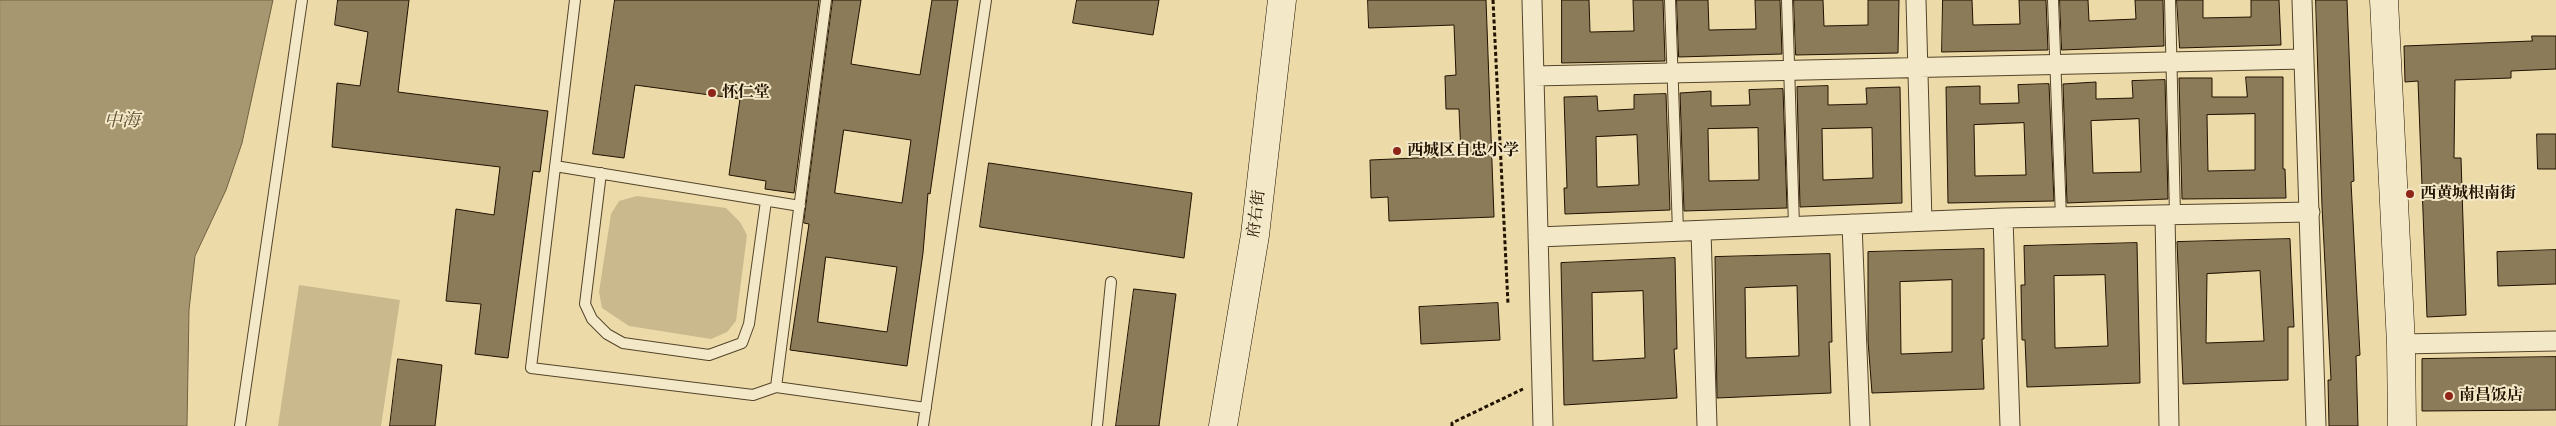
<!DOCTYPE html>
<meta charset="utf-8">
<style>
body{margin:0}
canvas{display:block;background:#ecdba9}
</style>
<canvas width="2556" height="426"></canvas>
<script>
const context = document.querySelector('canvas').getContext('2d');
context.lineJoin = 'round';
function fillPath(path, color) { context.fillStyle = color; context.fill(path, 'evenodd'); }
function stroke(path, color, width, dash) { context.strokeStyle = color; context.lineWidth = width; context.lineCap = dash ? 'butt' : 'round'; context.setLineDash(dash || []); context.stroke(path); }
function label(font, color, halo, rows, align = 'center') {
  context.font = font + ' "Gentium Book Plus","Noto Serif SC",serif'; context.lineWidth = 4; context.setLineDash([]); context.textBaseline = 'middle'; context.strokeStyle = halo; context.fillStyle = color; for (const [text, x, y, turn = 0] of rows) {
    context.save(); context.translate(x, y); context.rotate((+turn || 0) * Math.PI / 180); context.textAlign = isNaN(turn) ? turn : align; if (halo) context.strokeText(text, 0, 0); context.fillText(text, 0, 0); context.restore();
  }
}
const green = new Path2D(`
 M 637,196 L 726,208 L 740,222 L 747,235 L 736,321 L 727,332 L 711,339 L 629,326 L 602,308 L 599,292 L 611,214 L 619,201 Z
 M 299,285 L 400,300 L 381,426 L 278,426 Z`);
const water = new Path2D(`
 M 0,0 L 273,0 L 242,143 L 226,190 L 195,256 L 189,310 L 187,426 L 0,426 Z`);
const building = new Path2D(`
 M 338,0 L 409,0 L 398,92 L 548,111 L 540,172 L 533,171 L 508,358 L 475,354 L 481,304 L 446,301 L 456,209 L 494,215 L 500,167 L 332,147 L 337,83 L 360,86 L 368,32 L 335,25 Z
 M 615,0 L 819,0 L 794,193 L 765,189 L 766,181 L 729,175 L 740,99 L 635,85 L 624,158 L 593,154 Z
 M 833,0 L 861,0 L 851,64 L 920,75 L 932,0 L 958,0 L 930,194 L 928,193 L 923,253 L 907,366 L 790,350 L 809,224 L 804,223 ZM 844,130 L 911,140 L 902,203 L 835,193 ZM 826,257 L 897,267 L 887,332 L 818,322 Z
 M 1077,0 L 1159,0 L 1153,35 L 1073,23 Z
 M 1368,0 L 1486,0 L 1494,217 L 1389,221 L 1388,197 L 1371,198 L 1370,160 L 1461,156 L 1459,109 L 1446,109 L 1445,76 L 1456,75 L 1454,25 L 1369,28 Z
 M 1562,0 L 1589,0 L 1590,32 L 1634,31 L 1633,0 L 1663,0 L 1665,61 L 1562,63 Z
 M 1677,0 L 1708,0 L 1709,30 L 1756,29 L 1755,0 L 1780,0 L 1782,54 L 1679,57 Z
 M 1794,0 L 1823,0 L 1824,26 L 1868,25 L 1868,0 L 1899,0 L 1898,53 L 1796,55 Z
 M 1943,0 L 1972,0 L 1973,25 L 2020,24 L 2019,0 L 2046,0 L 2048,50 L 1942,52 Z
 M 2060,0 L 2088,0 L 2089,21 L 2136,19 L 2135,0 L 2163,0 L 2164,46 L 2062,50 Z
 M 2177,0 L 2203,0 L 2203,18 L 2251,17 L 2251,0 L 2279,0 L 2281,45 L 2180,48 Z
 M 2316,0 L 2347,0 L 2354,181 L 2351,182 L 2360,355 L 2356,356 L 2358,426 L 2329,426 L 2328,380 L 2331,380 L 2322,206 Z
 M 2532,36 L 2556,36 L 2556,69 L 2511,71 L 2511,78 L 2455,80 L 2454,158 L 2461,158 L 2466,315 L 2427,317 L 2418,81 L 2405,82 L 2404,46 L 2532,41 Z
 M 2246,77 L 2283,77 L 2283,169 L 2285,169 L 2286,198 L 2182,199 L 2179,78 L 2212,78 L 2212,97 L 2247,97 ZM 2255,114 L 2255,170 L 2208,171 L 2207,115 Z
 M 2165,80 L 2168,199 L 2067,203 L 2063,84 L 2096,82 L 2096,99 L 2133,98 L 2132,81 ZM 2139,119 L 2141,172 L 2093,173 L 2091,121 Z
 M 2049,84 L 2054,201 L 1948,203 L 1946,87 L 1980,86 L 1980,104 L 2019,103 L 2018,85 ZM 2024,123 L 2026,175 L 1975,176 L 1974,125 Z
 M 1828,86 L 1828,105 L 1867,104 L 1866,88 L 1900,87 L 1902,203 L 1800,207 L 1797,87 ZM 1872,128 L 1873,178 L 1823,180 L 1822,129 Z
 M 1783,89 L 1787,208 L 1684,211 L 1680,93 L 1711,91 L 1711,106 L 1750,105 L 1749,90 ZM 1758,128 L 1759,180 L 1709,181 L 1708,129 Z
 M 1666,94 L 1670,210 L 1565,214 L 1564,188 L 1567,188 L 1564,97 L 1597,96 L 1598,111 L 1634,109 L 1634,95 ZM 1637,135 L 1639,185 L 1597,187 L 1596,137 Z
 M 2537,134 L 2556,134 L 2556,169 L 2538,169 Z
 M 989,163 L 1192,193 L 1184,258 L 980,227 Z
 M 2290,239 L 2294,327 L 2288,327 L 2288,380 L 2183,384 L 2177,242 ZM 2260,271 L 2264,341 L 2206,343 L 2207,274 Z
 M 2137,243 L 2140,383 L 2027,387 L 2025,340 L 2022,340 L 2021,285 L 2025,285 L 2024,246 ZM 2105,275 L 2108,346 L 2055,348 L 2054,276 Z
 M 1984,249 L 1984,339 L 1982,339 L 1984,389 L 1872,393 L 1868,341 L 1868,252 ZM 1952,280 L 1952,352 L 1901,354 L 1900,282 Z
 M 2556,250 L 2556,284 L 2498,286 L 2497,252 Z
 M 1830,254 L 1832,342 L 1829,342 L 1831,393 L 1717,398 L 1715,257 ZM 1797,286 L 1799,356 L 1746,358 L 1745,288 Z
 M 1675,258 L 1677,349 L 1674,349 L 1677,398 L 1564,405 L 1561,263 ZM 1643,291 L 1645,358 L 1593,361 L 1592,293 Z
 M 1134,289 L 1176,294 L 1159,426 L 1116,426 Z
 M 1498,303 L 1500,340 L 1421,344 L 1419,307 Z
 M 2556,357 L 2556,410 L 2422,411 L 2422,359 Z
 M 398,359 L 442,365 L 435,426 L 390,426 Z`);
const path = new Path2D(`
 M 1493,0 L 1508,304
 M 1452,426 L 1452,423 L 1523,389`);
const lane = new Path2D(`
 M 575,0 L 531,368 L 753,395 L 776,387 L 926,408
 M 1670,0 L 1678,231
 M 1787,0 L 1794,226
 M 2053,0 L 2061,218
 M 2170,0 L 2175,215
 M 555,166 L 800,206
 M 601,173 L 585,304 L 592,319 L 607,334 L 623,343 L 709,355 L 742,343 L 749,324 L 766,201
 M 776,387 L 826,0
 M 240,426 L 302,0
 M 923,426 L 986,0
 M 1097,426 L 1111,282`);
const street = new Path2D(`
 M 1532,0 L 1543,426
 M 1916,0 L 1922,221
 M 2302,0 L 2316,426
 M 1534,76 L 2304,59
 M 2165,215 L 2169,426
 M 2003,218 L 2010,426
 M 1852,224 L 1860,426
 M 1701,231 L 1707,426
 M 1538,237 L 2003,218 L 2310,212
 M 2401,344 L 2556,341`);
const secondary = new Path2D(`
 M 2384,0 L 2401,344 L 2402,426
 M 1223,426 L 1255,235 L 1282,0`);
const markers = [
 [712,93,5,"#8f2418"],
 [1397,151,5,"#8f2418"],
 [2410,194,5,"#8f2418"],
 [2449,396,5,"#8f2418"]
];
const poiNames = [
 ["怀仁堂",722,93],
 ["西城区自忠小学",1407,151],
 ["西黄城根南街",2420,194],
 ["南昌饭店",2459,396]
];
const streetNames = [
 ["府右街",1257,214,-83]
];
const waterNames = [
 ["中海",122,121]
];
fillPath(green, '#cab98c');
fillPath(water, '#a79770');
stroke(water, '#726243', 1);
fillPath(building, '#8b7b58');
stroke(building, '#221200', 1);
stroke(lane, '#54442a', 12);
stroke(street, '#54442a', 21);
stroke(secondary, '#221200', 29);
stroke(path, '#221200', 3, [4, 2.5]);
stroke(lane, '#f3e8c7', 10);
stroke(street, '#f3e8c7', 19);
stroke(secondary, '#f3e8c7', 28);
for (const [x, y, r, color] of markers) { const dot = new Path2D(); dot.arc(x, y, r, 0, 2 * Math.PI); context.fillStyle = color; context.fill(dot); stroke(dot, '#f3e8c7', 2); }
label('bold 16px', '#221200', '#f3e8c7', poiNames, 'left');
label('16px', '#221200', '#f3e8c7', streetNames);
label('italic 18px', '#5e4e32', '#f3e8c7', waterNames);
</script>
